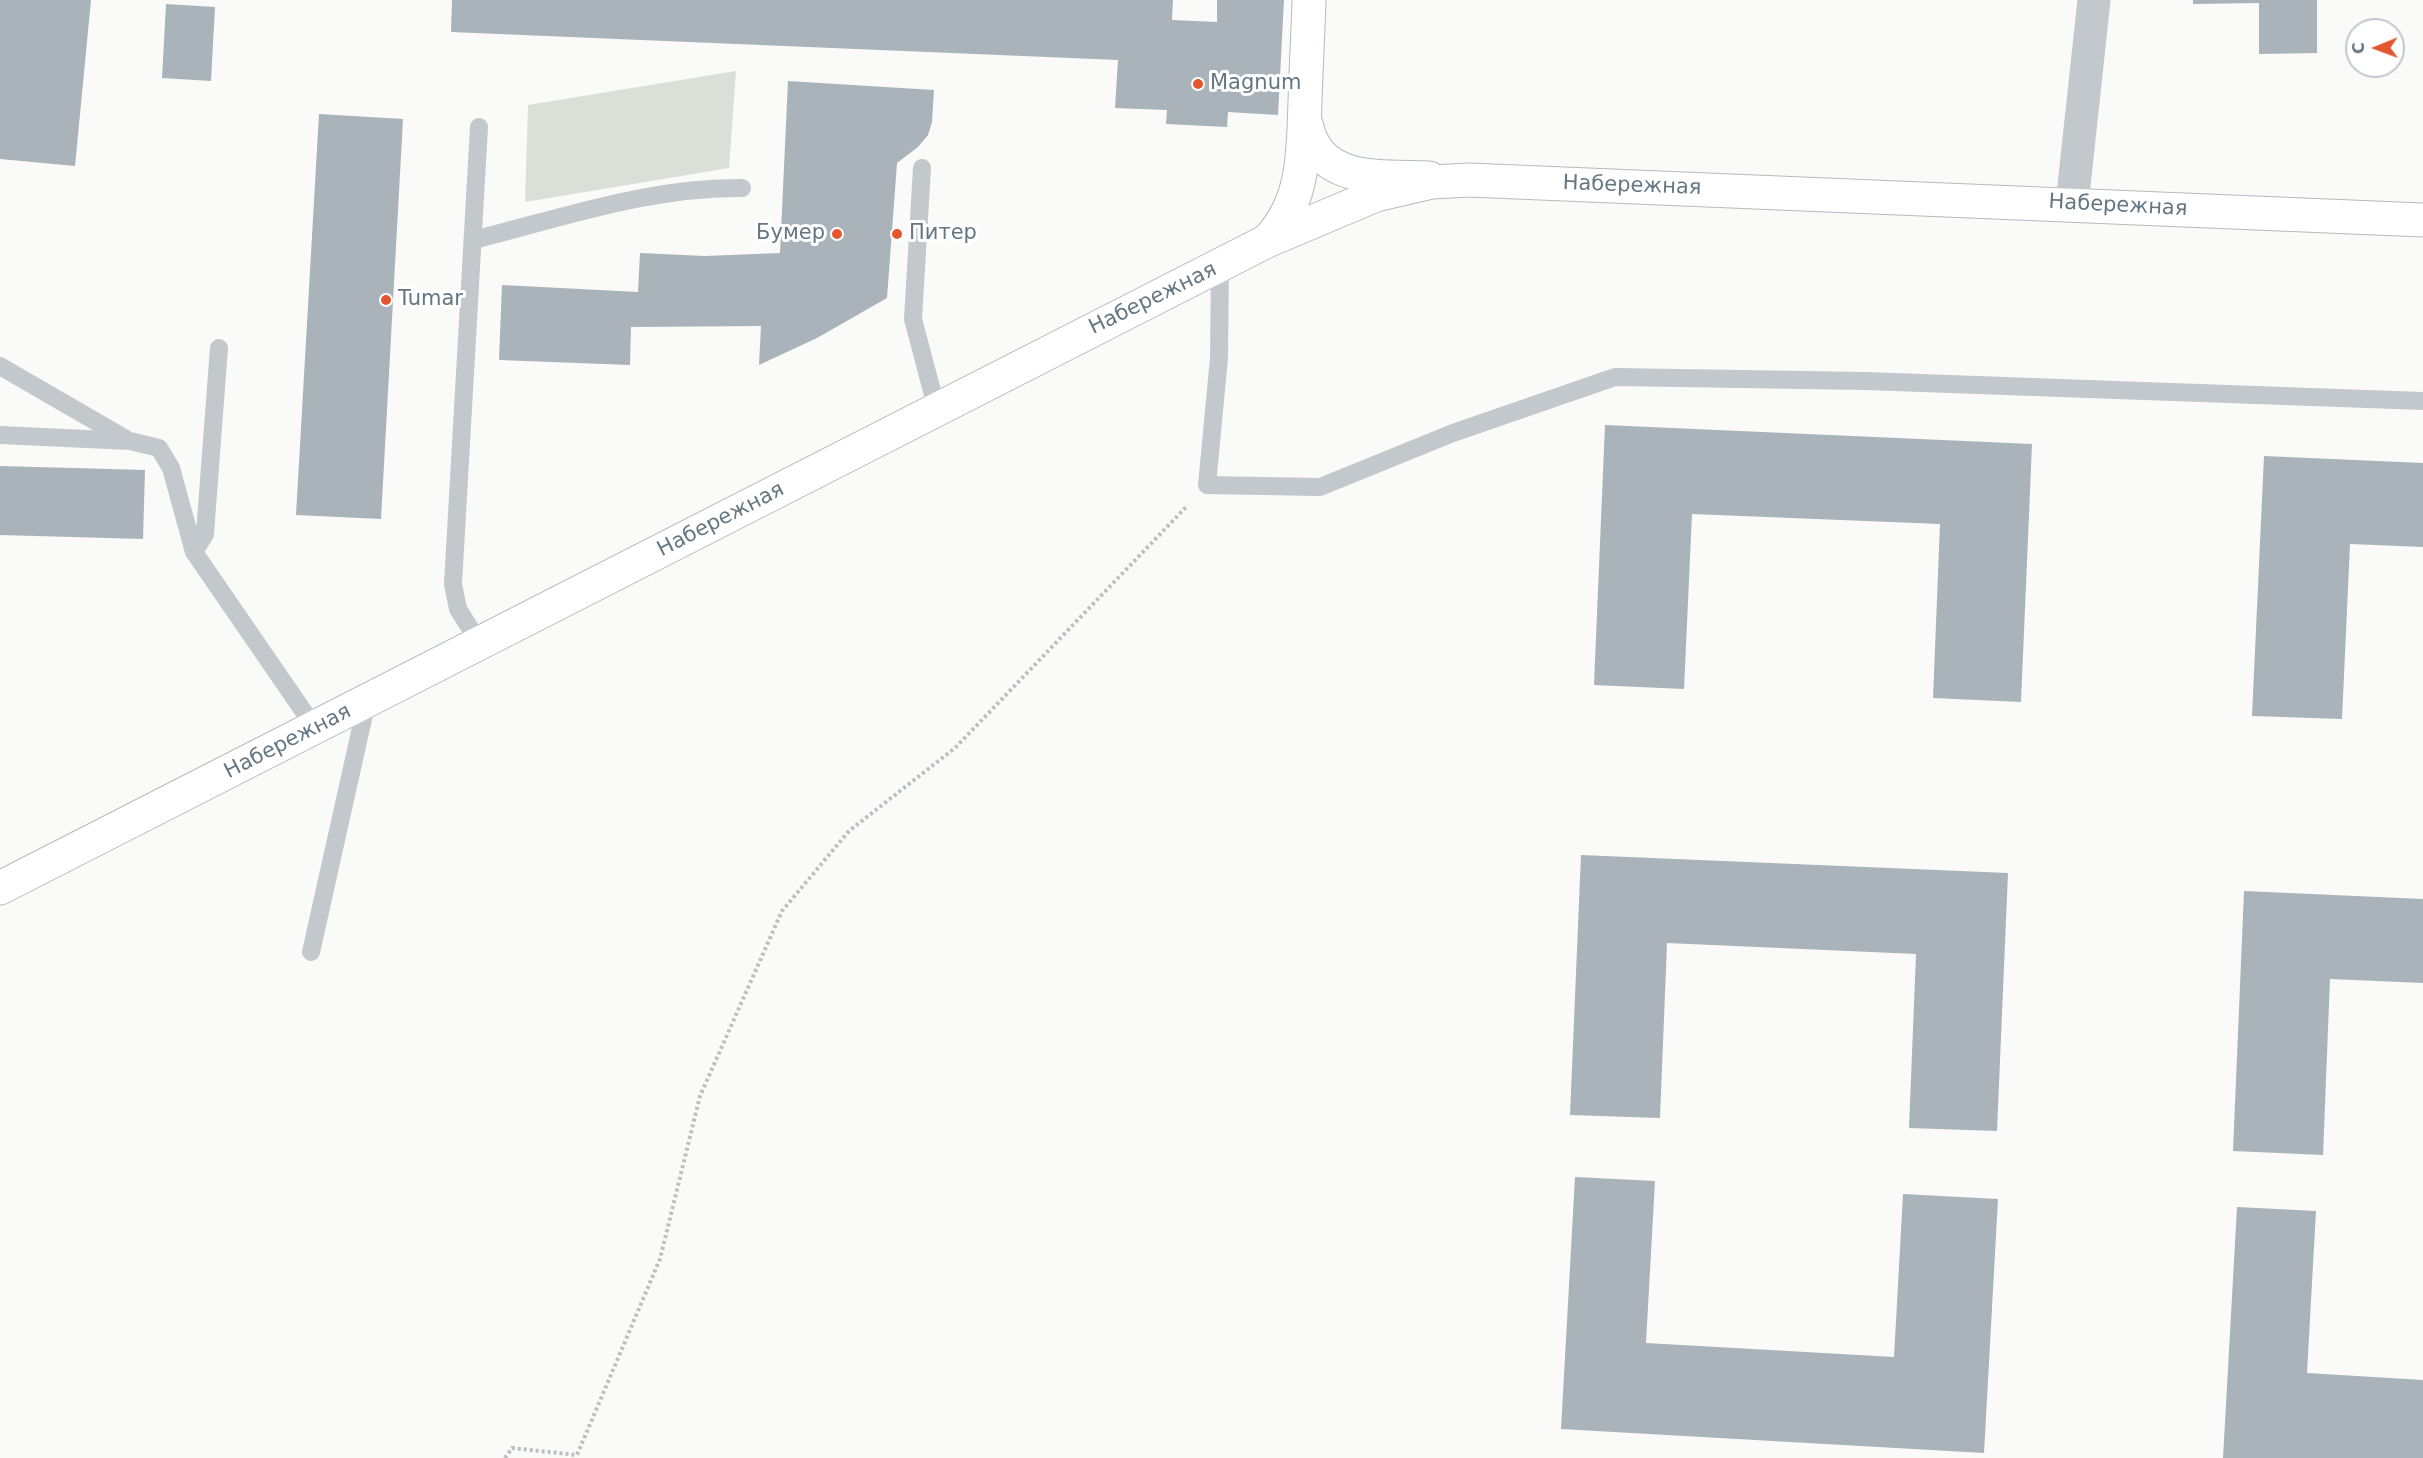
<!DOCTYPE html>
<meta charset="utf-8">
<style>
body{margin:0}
#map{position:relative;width:2423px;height:1458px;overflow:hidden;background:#fafaf8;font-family:"DejaVu Sans",sans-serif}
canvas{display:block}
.north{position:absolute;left:2345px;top:18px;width:60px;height:60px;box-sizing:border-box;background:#fff;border:2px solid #c1c8cd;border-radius:50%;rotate:269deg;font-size:16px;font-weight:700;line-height:24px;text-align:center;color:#657683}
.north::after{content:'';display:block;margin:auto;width:21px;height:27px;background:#e4572e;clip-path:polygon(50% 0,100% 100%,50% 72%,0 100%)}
</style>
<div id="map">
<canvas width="2423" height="1458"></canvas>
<div class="north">С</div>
</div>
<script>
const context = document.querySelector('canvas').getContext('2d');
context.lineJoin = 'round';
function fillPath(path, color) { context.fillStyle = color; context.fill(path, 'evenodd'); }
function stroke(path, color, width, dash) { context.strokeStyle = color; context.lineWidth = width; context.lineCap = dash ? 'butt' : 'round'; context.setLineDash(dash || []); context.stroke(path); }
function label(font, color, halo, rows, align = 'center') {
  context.font = font + ' "DejaVu Sans",sans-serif'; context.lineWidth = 6; context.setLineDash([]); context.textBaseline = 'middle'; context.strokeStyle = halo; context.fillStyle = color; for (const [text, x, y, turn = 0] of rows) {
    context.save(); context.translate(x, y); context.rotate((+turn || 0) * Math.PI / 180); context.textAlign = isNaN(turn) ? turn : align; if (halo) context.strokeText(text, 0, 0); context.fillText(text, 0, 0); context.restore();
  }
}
const green = new Path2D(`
 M 736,71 L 729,168 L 525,202 L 528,105 Z`);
const building = new Path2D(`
 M 0,0 L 91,0 L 75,166 L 0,159 Z
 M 452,0 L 1173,0 L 1172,20 L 1217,22 L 1217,0 L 1284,0 L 1278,115 L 1228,112 L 1227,127 L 1166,124 L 1167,110 L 1115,108 L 1118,60 L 451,32 Z
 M 2193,0 L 2317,0 L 2317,53 L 2259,54 L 2259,3 L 2193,4 Z
 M 166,4 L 215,7 L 211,81 L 162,78 Z
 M 788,81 L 934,90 L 932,122 L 928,135 L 918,147 L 897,163 L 887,298 L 817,338 L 759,365 L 761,326 L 631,327 L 630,365 L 499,360 L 502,285 L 638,292 L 640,253 L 705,256 L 780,253 Z
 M 319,114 L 403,119 L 381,519 L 296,515 Z
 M 1605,425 L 2032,444 L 2021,702 L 1933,698 L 1940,524 L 1692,514 L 1684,689 L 1594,685 Z
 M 2264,456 L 2423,463 L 2423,547 L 2350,544 L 2342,719 L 2252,716 Z
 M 0,466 L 145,470 L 143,539 L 0,535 Z
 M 1581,855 L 2008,873 L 1997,1131 L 1909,1128 L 1916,954 L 1667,943 L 1660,1118 L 1570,1115 Z
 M 2244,891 L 2423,899 L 2423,983 L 2330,979 L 2323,1155 L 2233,1151 Z
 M 1575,1177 L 1655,1181 L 1646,1343 L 1894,1357 L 1903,1194 L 1998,1199 L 1984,1453 L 1561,1429 Z
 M 2237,1207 L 2316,1211 L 2307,1373 L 2423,1380 L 2423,1458 L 2223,1458 Z`);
const path = new Path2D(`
 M 505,1458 L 512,1448 L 577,1455 L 660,1259 L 700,1096 L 782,911 L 849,831 L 955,748 L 1188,505`);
const lane = new Path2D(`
 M 479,127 L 453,584 L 458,609 L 480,644
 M 922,168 L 913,319 L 937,410
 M 473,240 C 562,218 649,187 742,188
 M 1220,267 L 1219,358 L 1207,485 L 1320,487 L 1453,433 L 1615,377 L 1866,381 L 2423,401
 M 0,366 L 126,439
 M 0,435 L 130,441 L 159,448 L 171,468 L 194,552 L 315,728
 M 194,552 L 205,534 L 206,520 L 219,348
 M 311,952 L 367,701`);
const street = new Path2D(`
 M 2072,204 L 2094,0`);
const secondary = new Path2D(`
 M 1306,124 C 1319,184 1379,176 1429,178
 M 1267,241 C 1305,202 1303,153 1305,102 C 1306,68 1308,34 1309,0`);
const primary = new Path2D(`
 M 0,888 L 1267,241 L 1376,195 L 1432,182 L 1469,180 L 2423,220`);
const markers = [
 [1198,84,6,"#e4572e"],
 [837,234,6,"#e4572e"],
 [897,234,6,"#e4572e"],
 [386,300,6,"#e4572e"]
];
const poiNames = [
 ["Magnum",1210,84],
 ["Бумер",825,234,"right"],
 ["Питер",909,234],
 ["Tumar",398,300]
];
const streetNames = [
 ["Набережная",1632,186,2],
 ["Набережная",2118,206,3],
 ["Набережная",1153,299,-26],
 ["Набережная",721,520,-27],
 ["Набережная",288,742,-27]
];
fillPath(green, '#dadfd7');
fillPath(building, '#aab3b9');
stroke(secondary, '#b3babf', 35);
stroke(primary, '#b5babe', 35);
stroke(path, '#bbbfc2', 4, [3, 3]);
stroke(lane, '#c3c8cc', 18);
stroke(street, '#c3c8cc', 33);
stroke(secondary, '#fff', 33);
stroke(primary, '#fff', 33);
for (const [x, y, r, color] of markers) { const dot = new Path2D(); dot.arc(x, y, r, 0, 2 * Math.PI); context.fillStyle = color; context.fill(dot); stroke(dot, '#fff', 2); }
label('21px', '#657683', '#fff', poiNames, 'left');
label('21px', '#657683', '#fff', streetNames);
</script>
